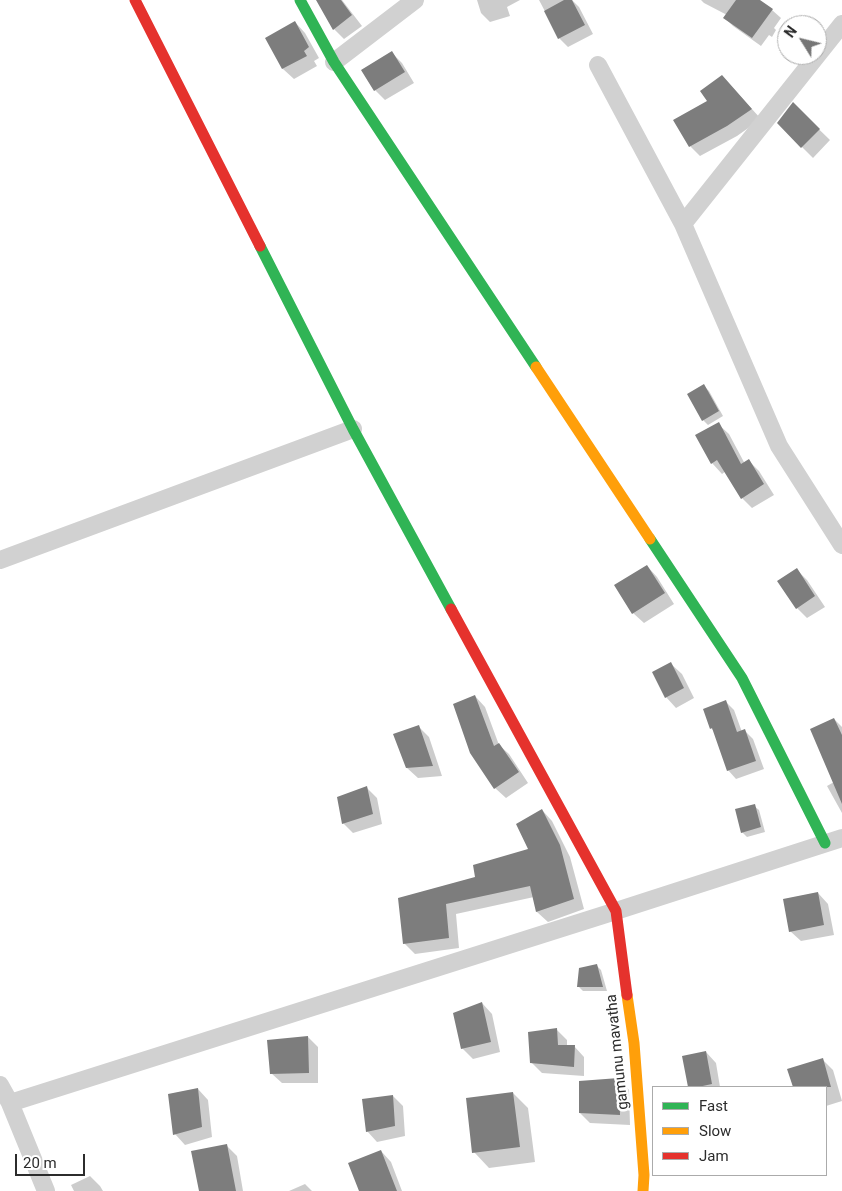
<!DOCTYPE html>
<style>
body{margin:0}
#map{position:relative;width:842px;height:1191px;overflow:hidden;background:#fff;font-family:Roboto,sans-serif}
canvas{display:block}
.legend{position:absolute;left:652px;top:1086px;width:175px;height:90px;box-sizing:border-box;background:#fff;border:1px solid #ababab;margin:0;padding:6px 9px;list-style:none;font-size:15px;color:#2c2c2c}
.legend li{display:flex;align-items:center;gap:10px;height:25px}
.legend b{width:25px;border:1px solid #ababab}
.north{position:absolute;left:777px;top:15px;width:50px;height:50px;box-sizing:border-box;background:#fff;border:1px solid #ababab;border-radius:50%;rotate:306deg;font-size:14px;font-weight:700;line-height:20px;text-align:center;color:#2c2c2c}
.north::after{content:'';display:block;margin:auto;width:18px;height:22px;background:#767676;clip-path:polygon(50% 0,100% 100%,50% 72%,0 100%)}
.scale{position:absolute;left:15px;top:1154px;width:70px;height:22px;box-sizing:border-box;border:2px solid #2c2c2c;border-top:0;padding-left:6px;font-size:15px;line-height:18px;white-space:nowrap;color:#2c2c2c;-webkit-text-stroke:4px #fff;paint-order:stroke}
</style>
<div id="map">
<canvas width="842" height="1191"></canvas>
<ul class="legend">
<li><b style="height:6px;background:#30b455"></b>Fast</li>
<li><b style="height:6px;background:#ff9f0a"></b>Slow</li>
<li><b style="height:6px;background:#e5322d"></b>Jam</li>
</ul>
<div class="north">N</div>
<div class="scale">20 m</div>
</div>
<script>
const context = document.querySelector('canvas').getContext('2d');
context.lineJoin = 'round';
function fillPath(path, color) { context.fillStyle = color; context.fill(path, 'evenodd'); }
function stroke(path, color, width, dash) { context.strokeStyle = color; context.lineWidth = width; context.lineCap = dash ? 'butt' : 'round'; context.setLineDash(dash || []); context.stroke(path); }
function label(font, color, halo, rows, align = 'center') {
  context.font = font + ' Roboto,sans-serif'; context.lineWidth = 5; context.setLineDash([]); context.textBaseline = 'middle'; context.strokeStyle = halo; context.fillStyle = color; for (const [text, x, y, turn = 0] of rows) {
    context.save(); context.translate(x, y); context.rotate((+turn || 0) * Math.PI / 180); context.textAlign = isNaN(turn) ? turn : align; if (halo) context.strokeText(text, 0, 0); context.fillText(text, 0, 0); context.restore();
  }
}
const shadow = new Path2D(`
 M 322,0 L 342,0 L 362,26 L 344,39 L 334,29 Z
 M 477,0 L 520,0 L 507,7 L 510,16 L 490,22 L 481,13 Z
 M 539,0 L 572,0 L 579,7 L 593,34 L 568,47 L 559,38 Z
 M 701,0 L 758,0 L 772,10 L 781,18 L 774,28 L 776,30 L 772,37 L 769,35 L 761,46 L 733,26 L 725,18 L 727,15 L 704,3 Z
 M 295,22 L 305,33 L 319,58 L 314,61 L 317,66 L 294,79 L 283,69 L 267,38 Z
 M 392,53 L 402,63 L 414,83 L 385,100 L 375,90 Z
 M 722,76 L 761,119 L 737,136 L 700,156 L 690,146 Z
 M 793,104 L 830,140 L 813,158 L 778,123 Z
 M 704,386 L 709,391 L 723,416 L 708,425 L 703,420 Z
 M 718,424 L 729,434 L 745,464 L 749,461 L 759,471 L 774,495 L 752,508 L 742,498 L 726,471 L 722,474 L 712,463 Z
 M 647,566 L 657,577 L 674,604 L 644,623 L 633,613 Z
 M 797,570 L 807,580 L 825,607 L 807,618 L 797,608 Z
 M 671,664 L 682,674 L 694,698 L 676,708 L 666,697 Z
 M 475,696 L 485,707 L 499,745 L 509,754 L 528,783 L 506,798 L 495,788 Z
 M 726,702 L 734,710 L 742,732 L 745,731 L 753,739 L 764,769 L 736,779 L 728,770 L 715,732 L 711,728 Z
 M 834,719 L 842,727 L 842,813 L 827,786 L 834,782 Z
 M 419,727 L 429,737 L 442,776 L 418,778 L 407,768 Z
 M 367,788 L 377,798 L 382,824 L 353,833 L 343,823 Z
 M 754,806 L 759,810 L 765,832 L 747,837 L 742,832 Z
 M 542,810 L 552,821 L 570,857 L 584,909 L 548,922 L 537,912 L 534,897 L 456,914 L 459,948 L 415,954 L 404,943 L 399,899 L 477,878 L 530,850 Z
 M 818,893 L 828,904 L 834,935 L 801,941 L 790,931 Z
 M 596,965 L 601,970 L 607,991 L 583,991 L 578,986 Z
 M 482,1003 L 492,1014 L 500,1052 L 473,1059 L 462,1048 Z
 M 556,1029 L 567,1040 L 567,1046 L 574,1046 L 584,1057 L 584,1076 L 542,1073 L 531,1062 Z
 M 308,1037 L 318,1047 L 318,1083 L 282,1083 L 271,1073 Z
 M 706,1052 L 716,1063 L 720,1087 L 689,1087 L 683,1057 Z
 M 823,1060 L 833,1070 L 842,1101 L 826,1106 L 826,1087 L 794,1087 L 789,1070 Z
 M 619,1079 L 629,1090 L 630,1125 L 590,1123 L 580,1113 Z
 M 198,1089 L 208,1100 L 212,1137 L 185,1145 L 175,1134 Z
 M 513,1093 L 528,1108 L 535,1162 L 489,1168 L 474,1152 Z
 M 393,1096 L 403,1106 L 405,1136 L 377,1142 L 367,1131 Z
 M 226,1145 L 237,1156 L 243,1191 L 200,1191 Z
 M 381,1151 L 391,1162 L 402,1191 L 360,1191 Z
 M 90,1176 L 100,1186 L 103,1191 L 74,1191 L 71,1185 Z
 M 305,1184 L 312,1191 L 289,1191 Z`);
const building = new Path2D(`
 M 316,0 L 341,0 L 352,15 L 333,30 Z
 M 564,0 L 572,0 L 585,25 L 558,39 L 544,11 Z
 M 736,0 L 760,0 L 773,9 L 752,38 L 723,18 Z
 M 295,21 L 309,47 L 304,51 L 307,56 L 282,69 L 265,38 Z
 M 392,51 L 405,72 L 374,91 L 361,70 Z
 M 722,75 L 752,109 L 727,126 L 689,147 L 673,120 L 707,101 L 700,91 Z
 M 793,102 L 820,129 L 801,148 L 777,123 Z
 M 704,384 L 719,411 L 702,421 L 687,394 Z
 M 719,422 L 741,464 L 749,459 L 764,484 L 741,499 L 717,460 L 711,464 L 695,435 Z
 M 647,565 L 665,593 L 632,614 L 614,585 Z
 M 797,568 L 815,596 L 796,609 L 777,581 Z
 M 671,662 L 684,688 L 665,698 L 652,672 Z
 M 475,695 L 494,746 L 499,743 L 519,772 L 494,789 L 470,753 L 453,704 Z
 M 726,700 L 737,732 L 745,729 L 756,761 L 727,771 L 712,728 L 710,729 L 703,709 Z
 M 834,718 L 842,735 L 842,804 L 810,729 Z
 M 419,725 L 433,766 L 406,768 L 393,734 Z
 M 367,786 L 373,814 L 342,824 L 337,797 Z
 M 755,804 L 761,827 L 741,833 L 735,809 Z
 M 542,809 L 560,845 L 574,899 L 536,912 L 530,886 L 446,904 L 449,938 L 403,944 L 398,898 L 475,877 L 473,865 L 528,849 L 516,824 Z
 M 818,892 L 824,925 L 789,932 L 783,899 Z
 M 597,964 L 603,987 L 577,987 L 579,968 Z
 M 482,1002 L 491,1042 L 461,1049 L 453,1013 Z
 M 557,1028 L 558,1045 L 575,1045 L 574,1067 L 530,1063 L 528,1032 Z
 M 308,1036 L 309,1073 L 270,1074 L 267,1040 Z
 M 706,1051 L 712,1084 L 698,1087 L 688,1087 L 682,1056 Z
 M 823,1058 L 831,1087 L 793,1087 L 787,1069 Z
 M 619,1078 L 620,1115 L 579,1113 L 579,1081 Z
 M 198,1088 L 202,1127 L 173,1135 L 168,1094 Z
 M 513,1092 L 520,1147 L 472,1153 L 466,1098 Z
 M 393,1095 L 395,1126 L 366,1132 L 362,1099 Z
 M 227,1144 L 236,1191 L 199,1191 L 191,1151 Z
 M 381,1150 L 397,1191 L 359,1191 L 348,1163 Z`);
const street = new Path2D(`
 M 334,62 L 415,0
 M 598,65 L 683,224 L 779,446 L 842,545
 M 683,224 L 842,24
 M 0,560 L 353,429
 M 0,1085 L 10,1103 L 46,1191
 M 10,1103 L 616,911 L 842,838`);
const fast = new Path2D(`
 M 300,0 L 334,62 L 536,367
 M 260,246 L 353,429 L 451,609
 M 650,539 L 742,678 L 825,843`);
const slow = new Path2D(`
 M 536,367 L 650,539
 M 627,995 L 634,1043 L 644,1175 L 643,1191`);
const jam = new Path2D(`
 M 135,0 L 260,246
 M 451,609 L 616,911 L 627,995`);
const streetNames = [
 ["gamunu mavatha",618,1052,-96]
];
fillPath(shadow, '#0003');
fillPath(building, '#7d7d7d');
stroke(street, '#d1d1d1', 18);
stroke(fast, '#30b455', 11);
stroke(slow, '#ff9f0a', 11);
stroke(jam, '#e5322d', 11);
label('15px', '#2c2c2c', '#fff', streetNames);
</script>
